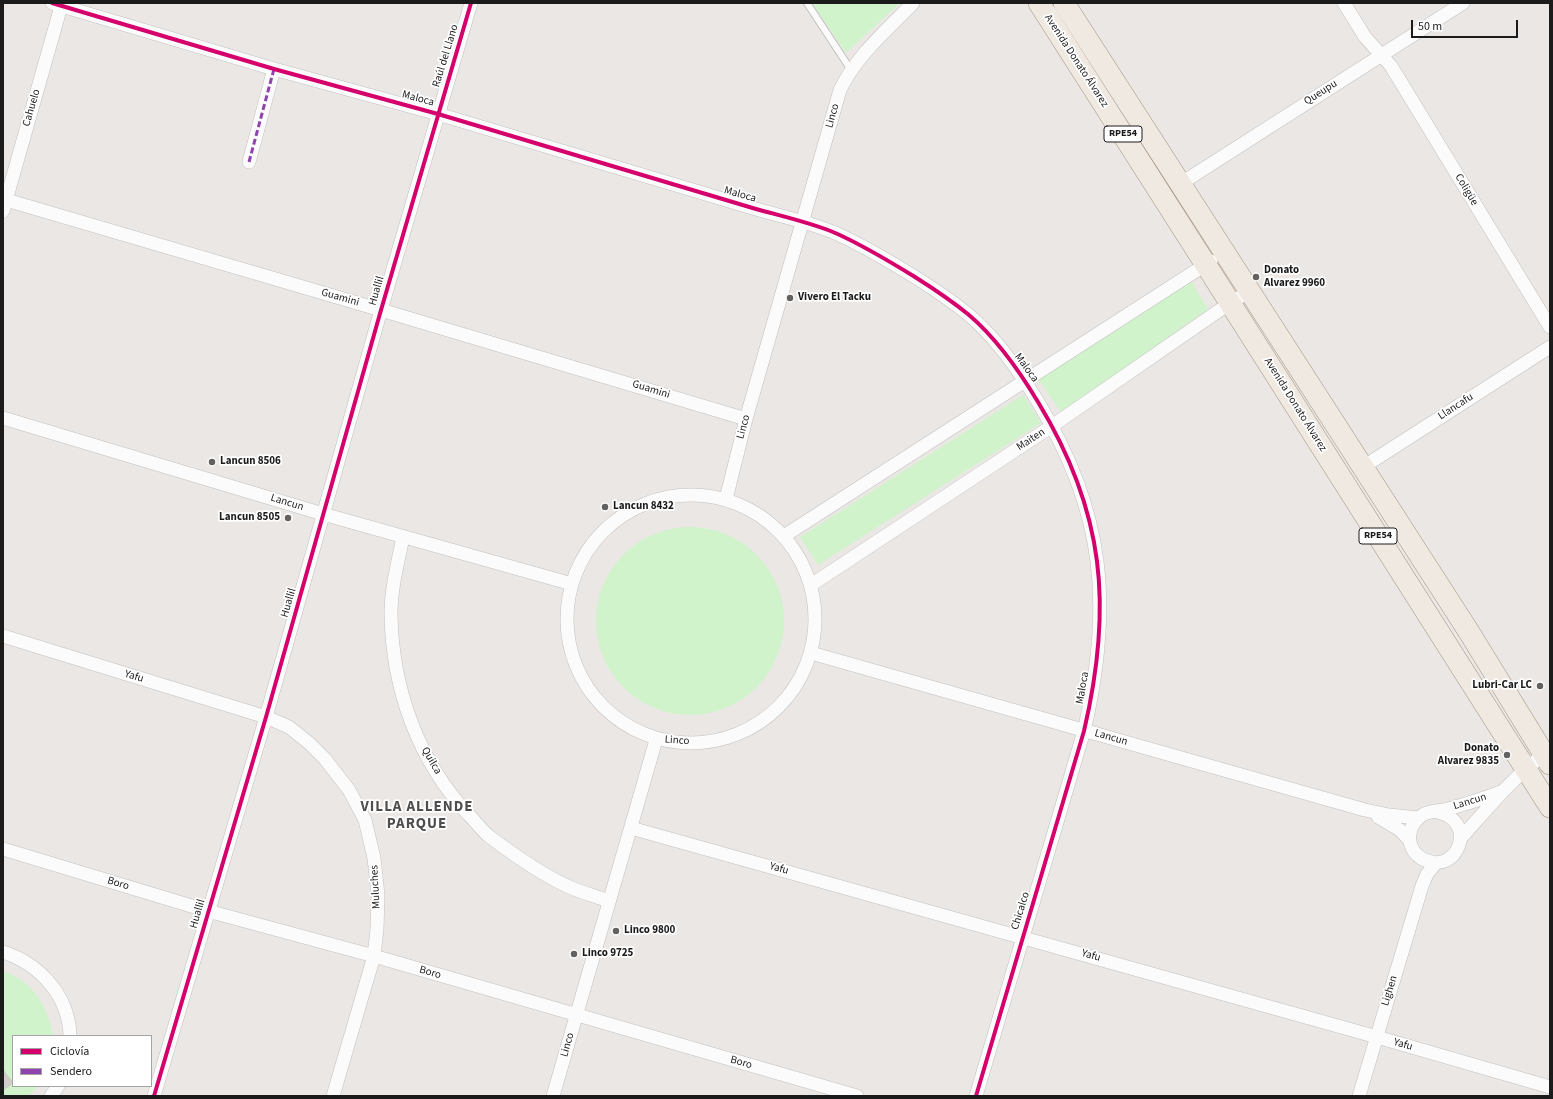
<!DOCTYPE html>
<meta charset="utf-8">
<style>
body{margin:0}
#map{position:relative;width:1553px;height:1099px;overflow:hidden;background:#eae7e4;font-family:"Source Sans 3",sans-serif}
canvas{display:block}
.frame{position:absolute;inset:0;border:4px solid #1b1b1b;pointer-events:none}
.legend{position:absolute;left:12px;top:1035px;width:140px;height:52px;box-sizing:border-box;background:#fff;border:1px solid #a4a4a4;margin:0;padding:5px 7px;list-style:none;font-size:12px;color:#1b1b1b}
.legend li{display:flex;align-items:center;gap:8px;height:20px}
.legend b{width:20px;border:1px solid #a4a4a4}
.scale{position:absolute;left:1411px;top:20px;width:107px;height:18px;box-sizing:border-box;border:2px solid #1b1b1b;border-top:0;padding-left:5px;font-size:12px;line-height:14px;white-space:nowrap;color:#1b1b1b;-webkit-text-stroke:3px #fff;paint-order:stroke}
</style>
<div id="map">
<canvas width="1553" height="1099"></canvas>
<div class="frame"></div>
<ul class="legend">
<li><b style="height:5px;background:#d6006c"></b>Ciclovía</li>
<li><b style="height:5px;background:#8e44ad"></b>Sendero</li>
</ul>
<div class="scale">50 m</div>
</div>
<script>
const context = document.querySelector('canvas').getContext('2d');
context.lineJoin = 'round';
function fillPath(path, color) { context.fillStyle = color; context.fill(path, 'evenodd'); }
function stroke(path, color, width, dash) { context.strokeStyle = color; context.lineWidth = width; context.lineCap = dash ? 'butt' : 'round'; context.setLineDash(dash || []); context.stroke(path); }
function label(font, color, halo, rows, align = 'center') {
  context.font = font + ' "Source Sans 3",sans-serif'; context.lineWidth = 3.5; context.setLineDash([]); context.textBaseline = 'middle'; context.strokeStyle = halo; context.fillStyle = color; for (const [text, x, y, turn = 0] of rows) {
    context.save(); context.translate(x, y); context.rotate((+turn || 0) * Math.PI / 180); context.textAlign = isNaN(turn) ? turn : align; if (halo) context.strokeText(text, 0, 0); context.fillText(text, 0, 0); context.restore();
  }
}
const park = new Path2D(`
 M 812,3 L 900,3 L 846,53 Z
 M 1191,281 L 1208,309 L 1062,413 L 1038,379 Z
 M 1023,395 L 1041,423 L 818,565 L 800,537 Z
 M596 621a94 94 0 1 1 188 0a94 94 0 1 1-188 0Z
 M 3,971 C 32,980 49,1007 53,1036 L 13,1036 L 13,1086 L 38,1086 L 29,1096 L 3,1096 Z`);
const building = new Path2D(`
 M 3,1070 L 13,1083 L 3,1090 Z`);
const service = new Path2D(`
 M 807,3 L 851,70`);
const minor = new Path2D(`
 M 52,3 L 274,69 L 438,114 L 756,209 C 781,216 808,222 833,232 C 861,244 889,261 915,277 C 934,289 952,301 969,315 C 996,338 1020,372 1038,402 C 1105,512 1113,607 1084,731 L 976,1096
 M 1344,3 L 1365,37 L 1391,66 L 1550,327
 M 249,162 L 274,69
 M 1180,184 L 1463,3
 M 3,199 L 381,310 L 746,419
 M 3,211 L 62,3
 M 3,418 L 323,514 L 572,584
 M 1363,467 L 1550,347
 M567 619a124 124 0 1 1 248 0a124 124 0 1 1-248 0Z
 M 726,499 L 746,419 L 840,90 C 857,55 887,30 913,3
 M 784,536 L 1211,261
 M 403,537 C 398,562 391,588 391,614 C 392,688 418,761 469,815 C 476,822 482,831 490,837 C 514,855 539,873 567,886 C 580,892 595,896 609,901
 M 811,585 L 1052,426 L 1230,303 L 1250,291
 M 3,636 L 266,717 L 289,727 L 309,743 L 325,759 L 349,790 L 365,820 L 374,858 L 378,895 L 377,929 L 374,956 L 333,1096
 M 811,653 L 1365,810 L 1389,815 L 1418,818
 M 1438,812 C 1479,822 1457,875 1425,860 C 1420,858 1415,854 1412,848 C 1408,840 1409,829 1415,822 C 1418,819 1420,816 1424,814 C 1431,811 1440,811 1448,809 C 1466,804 1485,798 1503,791
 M 1378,817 L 1400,830 L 1410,841
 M 631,828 L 1377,1037 L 1550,1087
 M 1461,838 C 1488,808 1515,774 1549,751
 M 3,849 L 208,911 L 374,956 L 857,1096
 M 3,952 C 40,964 69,996 70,1036
 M 51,1096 L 58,1086
 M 154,1096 L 266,717 L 381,310 L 471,3
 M 553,1096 L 656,740
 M 1359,1096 L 1422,886 L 1427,874 L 1436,863`);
const primary = new Path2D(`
 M 1039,3 L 1206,265 L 1550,807
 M 1064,3 L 1469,632 L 1550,764`);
const quiet = new Path2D(`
 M 249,162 L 274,69`);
const cycleway = new Path2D(`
 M 52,3 L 274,69 L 438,114 L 756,209 C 781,216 808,222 833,232 C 861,244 889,261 915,277 C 934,289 952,301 969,315 C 996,338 1020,372 1038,402 C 1105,512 1113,607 1084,731 L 976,1096
 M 154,1096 L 266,717 L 381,310 L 471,3`);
const markers = [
 [1256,277,4,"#636261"],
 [790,298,4,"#636261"],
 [212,462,4,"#636261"],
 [605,507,4,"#636261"],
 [288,518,4,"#636261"],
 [1540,686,4,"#636261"],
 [1507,755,4,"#636261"],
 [616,931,4,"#636261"],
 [574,954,4,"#636261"]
];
const shields = [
 [1123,134,38],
 [1378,536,38]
];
const shieldNames = [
 ["RPE54",1123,134],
 ["RPE54",1378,536]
];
const streetNames = [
 ["Raúl del Llano",446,56,-73],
 ["Avenida Donato Álvarez",1076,61,57],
 ["Queupu",1321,93,-33],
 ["Maloca",418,99,15],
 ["Cahuelo",32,108,-74],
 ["Linco",833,116,-74],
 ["Coligüe",1466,190,59],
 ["Maloca",740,195,16],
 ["Huallil",377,291,-74],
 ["Guamini",340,298,16],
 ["Maloca",1026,368,54],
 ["Guamini",651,390,17],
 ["Avenida Donato Álvarez",1295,405,58],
 ["Llancafu",1456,407,-33],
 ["Linco",744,427,-75],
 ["Maiten",1031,440,-33],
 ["Lancun",287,503,17],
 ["Huallil",289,603,-74],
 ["Yafu",134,677,17],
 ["Maloca",1083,688,-80],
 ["Lancun",1111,738,16],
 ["Linco",677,741,4],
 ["Quilca",431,761,60],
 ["Lancun",1470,802,-17],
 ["Yafu",779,869,16],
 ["Boro",118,884,17],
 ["Muluches",376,887,-93],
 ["Chicalco",1021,911,-73],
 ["Huallil",198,914,-74],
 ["Yafu",1091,956,16],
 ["Boro",430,973,16],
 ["Lighen",1390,991,-73],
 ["Linco",568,1045,-74],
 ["Yafu",1403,1045,16],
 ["Boro",741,1063,16]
];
const poiNames = [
 ["Donato",1264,271],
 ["Alvarez 9960",1264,284],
 ["Vivero El Tacku",798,298],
 ["Lancun 8506",220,462],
 ["Lancun 8432",613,507],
 ["Lancun 8505",280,518,"right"],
 ["Lubri-Car LC",1532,686,"right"],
 ["Donato",1499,749,"right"],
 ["Alvarez 9835",1499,762,"right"],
 ["Linco 9800",624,931],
 ["Linco 9725",582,954]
];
const districtNames = [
 ["VILLA ALLENDE",417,808],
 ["PARQUE",417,825]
];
fillPath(park, '#d0f3cc');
fillPath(building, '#d1cdca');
stroke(building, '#cdc8c5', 1);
stroke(service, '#c2c1c0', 8);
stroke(minor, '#c2c1c0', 14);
stroke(primary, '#a09281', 22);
stroke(service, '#fcfbfb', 6);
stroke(minor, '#fcfbfb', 13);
stroke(primary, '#f0e9e2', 21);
stroke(quiet, '#8e44ad', 3, [6, 3]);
stroke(cycleway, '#d6006c', 4);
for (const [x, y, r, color] of markers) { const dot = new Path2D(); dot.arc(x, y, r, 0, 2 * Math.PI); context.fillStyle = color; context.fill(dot); stroke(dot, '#fff', 1.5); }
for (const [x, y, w] of shields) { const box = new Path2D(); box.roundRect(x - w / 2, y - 8, w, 16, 3); context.fillStyle = '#fff'; context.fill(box); stroke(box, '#1b1b1b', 1); }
label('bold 10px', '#1b1b1b', null, shieldNames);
label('11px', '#1b1b1b', '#fff', streetNames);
label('bold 11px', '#1b1b1b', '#fff', poiNames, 'left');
context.letterSpacing = '1px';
label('bold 15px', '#4e4e4e', '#fff', districtNames);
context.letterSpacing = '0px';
</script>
